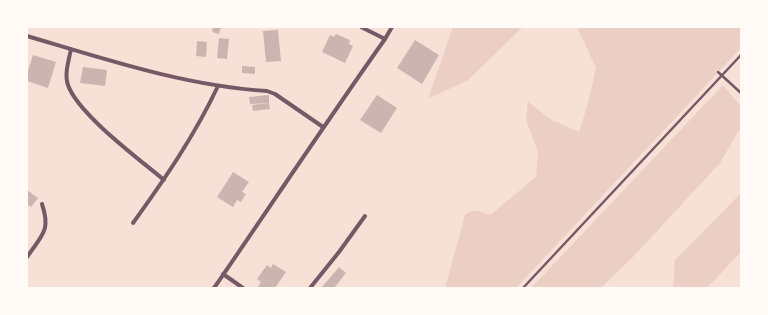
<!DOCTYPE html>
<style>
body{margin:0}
#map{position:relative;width:768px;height:315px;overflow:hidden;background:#f7e1d7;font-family:Ubuntu,sans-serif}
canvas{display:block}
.frame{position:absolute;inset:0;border:28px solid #fffaf5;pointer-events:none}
</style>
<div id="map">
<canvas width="768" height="315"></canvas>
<div class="frame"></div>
</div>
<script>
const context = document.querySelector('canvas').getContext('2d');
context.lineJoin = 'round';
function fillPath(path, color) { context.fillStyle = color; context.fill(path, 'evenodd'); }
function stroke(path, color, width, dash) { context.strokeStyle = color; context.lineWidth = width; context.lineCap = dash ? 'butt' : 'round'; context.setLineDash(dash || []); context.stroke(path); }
const green = new Path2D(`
 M 453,27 L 523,27 L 468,80 L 428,99 Z
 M 577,27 L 741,27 L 741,48 L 516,288 L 445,288 L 465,215 C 473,207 481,212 490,215 L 536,177 L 538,152 L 526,120 L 528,102 L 552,120 L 579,132 L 588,103 L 596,68 Z
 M 723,85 L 741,107 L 741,127 L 720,163 L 633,257 L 601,288 L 531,288 Z
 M 741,193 L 741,252 L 707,288 L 673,288 L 675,260 Z`);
const building = new Path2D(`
 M 213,27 L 221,27 L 219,34 L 212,32 Z
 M 278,30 L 281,61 L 266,62 L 263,31 Z
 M 336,34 L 350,40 L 349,44 L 353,46 L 345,63 L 322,52 L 330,35 L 334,37 Z
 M 219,38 L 229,39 L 227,59 L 217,58 Z
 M 415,40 L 439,55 L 422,84 L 397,68 Z
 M 197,41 L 207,42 L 206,57 L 196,56 Z
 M 33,55 L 56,62 L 48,88 L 27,81 L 27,74 Z
 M 242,66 L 255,67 L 255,74 L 242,73 Z
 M 83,67 L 107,70 L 105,86 L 80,83 Z
 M 269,95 L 269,103 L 250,104 L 249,97 Z
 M 377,95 L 397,108 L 381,133 L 360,120 Z
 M 269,103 L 270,109 L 253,111 L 252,105 Z
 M 233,172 L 249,182 L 242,192 L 246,194 L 241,202 L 237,200 L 233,207 L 217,197 Z
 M 27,190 L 38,198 L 31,207 L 27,204 Z
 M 273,264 L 286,272 L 275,288 L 260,288 L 258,287 L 261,282 L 257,279 L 267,265 L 271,268 Z
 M 339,267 L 346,273 L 334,288 L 324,288 L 322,287 Z`);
const service = new Path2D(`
 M 718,72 L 741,93
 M 523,288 L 741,55`);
const minor = new Path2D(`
 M 361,27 L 385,39
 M 27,36 C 105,59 185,86 267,91 L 275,94 L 323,127
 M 71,49 C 69,60 64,74 68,85 C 78,114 139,159 164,180
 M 133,223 C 164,180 195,135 218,86
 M 27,257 C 42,235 51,231 42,204
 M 223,274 L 243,288
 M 214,288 C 271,205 327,121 385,39 L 392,27
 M 310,288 L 339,252 L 365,216`);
fillPath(green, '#ebcfc5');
fillPath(building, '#ccb4b1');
stroke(service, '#755966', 2.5);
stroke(minor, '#755966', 4);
</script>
